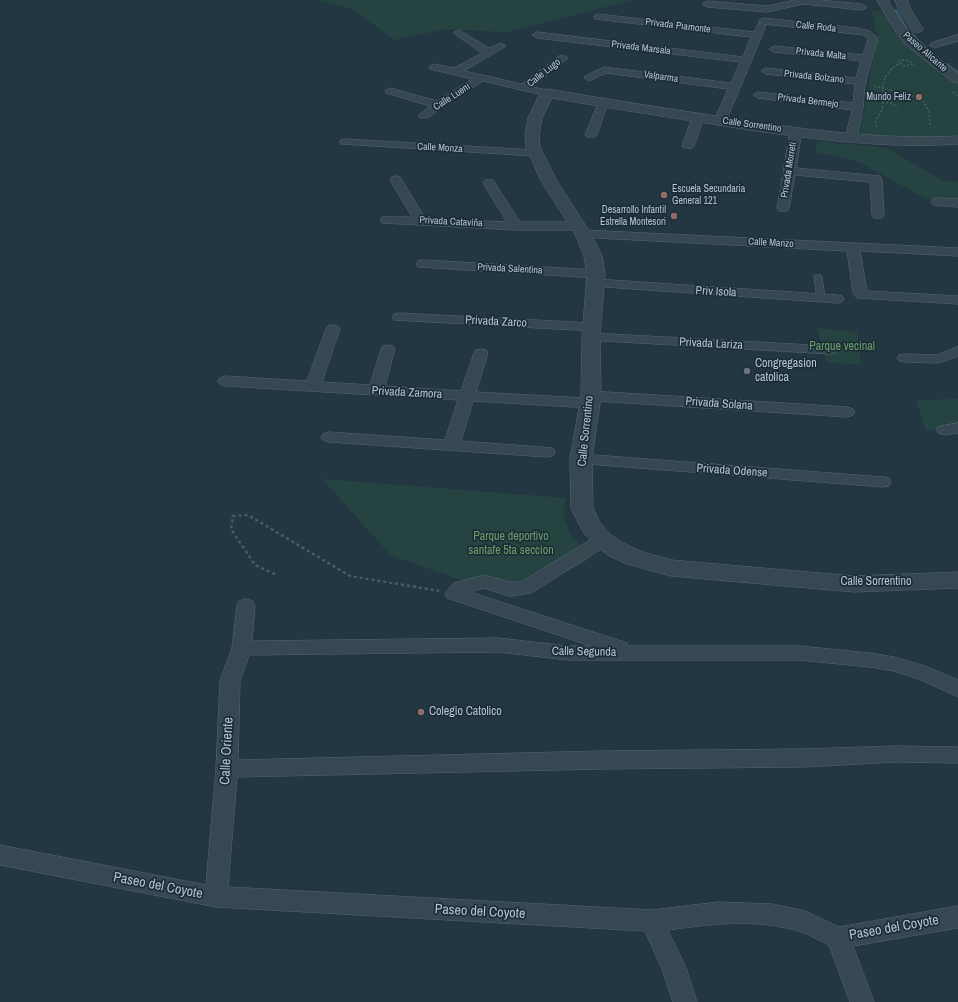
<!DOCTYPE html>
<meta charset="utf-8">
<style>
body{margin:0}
canvas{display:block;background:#233743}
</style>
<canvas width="958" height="1002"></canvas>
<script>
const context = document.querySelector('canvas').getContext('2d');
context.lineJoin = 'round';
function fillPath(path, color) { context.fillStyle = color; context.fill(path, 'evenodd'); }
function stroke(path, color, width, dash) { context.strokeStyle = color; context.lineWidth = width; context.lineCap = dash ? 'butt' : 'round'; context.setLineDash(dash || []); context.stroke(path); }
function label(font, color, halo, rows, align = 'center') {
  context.font = font + ' "Archivo Narrow",sans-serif'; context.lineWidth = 3.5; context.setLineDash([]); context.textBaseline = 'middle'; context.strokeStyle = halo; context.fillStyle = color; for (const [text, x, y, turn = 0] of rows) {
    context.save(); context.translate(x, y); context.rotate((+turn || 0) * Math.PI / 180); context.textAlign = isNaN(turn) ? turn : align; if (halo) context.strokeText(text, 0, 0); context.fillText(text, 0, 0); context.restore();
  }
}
const green = new Path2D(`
 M 316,0 L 633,0 L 507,32 L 445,29 L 395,40 L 355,11 L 343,6 Z
 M 872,11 L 884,12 L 893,32 L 906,45 L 958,84 L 958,135 L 898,139 L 860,134 L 878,35 L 876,31 Z
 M 817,141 L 886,148 L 943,181 L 958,182 L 958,202 L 927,199 L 857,161 L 816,152 Z
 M 817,328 L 857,332 L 861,365 L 827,362 Z
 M 958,399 L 958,425 L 926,431 L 916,400 Z
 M 322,479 L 565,498 L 564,517 L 570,534 L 592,558 L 514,599 L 391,555 Z`);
const stream = new Path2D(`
 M 895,9 L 897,9 L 907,27 L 927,48 L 927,50 L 925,50 L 905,28 L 894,10 Z
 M 945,63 L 947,63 L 958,71 L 958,73 L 945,65 Z`);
const pathFar1 = new Path2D(`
 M 902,60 L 909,61 L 913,64 L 904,66 L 899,62 Z
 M 874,86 L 922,98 L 929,112 L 930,127
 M 953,92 L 958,96
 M 882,102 L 891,103 L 898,107
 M 877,126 L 875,123 C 877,118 881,113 882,109 C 886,86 876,80 899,63`);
const path = new Path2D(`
 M 275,574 L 255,565 L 231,529 L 233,516 L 248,515 L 350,576 L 439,591`);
const service = new Path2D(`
 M 815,275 L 821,275 L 822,277 L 825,298 L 824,300 L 821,300 L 817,298 L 814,277 Z`);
const minor = new Path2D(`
 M 795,0 L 820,0 L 862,4 L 867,7 L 862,10 L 803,4 L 767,12 L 707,7 L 702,4 L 707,1 L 767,6 Z
 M 598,14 L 754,32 L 758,24 L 761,23 L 758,21 L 763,18 L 857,28 L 870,31 L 878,38 L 866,81 L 867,82 L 865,84 L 863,107 L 857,139 L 855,141 L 847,141 L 845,139 L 852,110 L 758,98 L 753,95 L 758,92 L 853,103 L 855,84 L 766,74 L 761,71 L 766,68 L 856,78 L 861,61 L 774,52 L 769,49 L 774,46 L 863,55 L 868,39 L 864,35 L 764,24 L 766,26 L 726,121 L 720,124 L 714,121 L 728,89 L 606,73 L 589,81 L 584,78 L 585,76 L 604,67 L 731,83 L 740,62 L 537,38 L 532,35 L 537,32 L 743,57 L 751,37 L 595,19 L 593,17 L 595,15 Z
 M 459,30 L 489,48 L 501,43 L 506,46 L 464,71 L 522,84 L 559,56 L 563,55 L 568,58 L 533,87 L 551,91 L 552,93 L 551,95 L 547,96 L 483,81 L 442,107 L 428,118 L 420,118 L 418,116 L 430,106 L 386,93 L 385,91 L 390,88 L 437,101 L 472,79 L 430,69 L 429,67 L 434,64 L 454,68 L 482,53 L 456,35 L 454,33 Z
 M 958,35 L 958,41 L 934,48 L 929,45 L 931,43 Z
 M 603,100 L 608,103 L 597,135 L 595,137 L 587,137 L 585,135 L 598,103 Z
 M 698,115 L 704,118 L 694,146 L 692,148 L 684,148 L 682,146 L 692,118 Z
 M 796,128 L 802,131 L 796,168 L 880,176 L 882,179 L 884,215 L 882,218 L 874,218 L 872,215 L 870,182 L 795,175 L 789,208 L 787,211 L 779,211 L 777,208 L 790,131 Z
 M 345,139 L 535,150 L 539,151 L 541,153 L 539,155 L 535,156 L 341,144 L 339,142 L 341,140 Z
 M 396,176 L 400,177 L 402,180 L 425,218 L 507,222 L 483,183 L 485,180 L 493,180 L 520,222 L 579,222 L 583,223 L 585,226 L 583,229 L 579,230 L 516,230 L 382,223 L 380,220 L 382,217 L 412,217 L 390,180 L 392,177 Z
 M 937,198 L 958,199 L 958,207 L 933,205 L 931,202 L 933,199 Z
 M 583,230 L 958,248 L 958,256 L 860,251 L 867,291 L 958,296 L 958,304 L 857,298 L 853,293 L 847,251 L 578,237 L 577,234 L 578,231 Z
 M 423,260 L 596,270 L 601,271 L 603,274 L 601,277 L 596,278 L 418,267 L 416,264 L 418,261 Z
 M 595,279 L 837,295 L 842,296 L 844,299 L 842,302 L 837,303 L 590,286 L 588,283 L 590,280 Z
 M 399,313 L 593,323 L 598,324 L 600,327 L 598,330 L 593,331 L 394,320 L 392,317 L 394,314 Z
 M 333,325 L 338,326 L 340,329 L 322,382 L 370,385 L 381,349 L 383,346 L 388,345 L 393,346 L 395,349 L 385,386 L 461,391 L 474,353 L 476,350 L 481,349 L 486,350 L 488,353 L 476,392 L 585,398 L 583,396 L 586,393 L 591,391 L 847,407 L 853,409 L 855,412 L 853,415 L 847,417 L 596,401 L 598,403 L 595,406 L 590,408 L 473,401 L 461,441 L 553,448 L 555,452 L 553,456 L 547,457 L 329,442 L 323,440 L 321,437 L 323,434 L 329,432 L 445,440 L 458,400 L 225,386 L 220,384 L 217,381 L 220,378 L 225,376 L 307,381 L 326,329 L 328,326 Z
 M 591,333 L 830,346 L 835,347 L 837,350 L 835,353 L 830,354 L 586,340 L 584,337 L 586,334 Z
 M 958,347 L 958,356 L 939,363 L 904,362 L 899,361 L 897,358 L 899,355 L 904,354 L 937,355 Z
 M 958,423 L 958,433 L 944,435 L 938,433 L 936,430 L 938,427 Z
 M 581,454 L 883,477 L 889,478 L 891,482 L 889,486 L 883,487 L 575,463 L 573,459 L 575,455 Z
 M 603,534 L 609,536 L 612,540 L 609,544 L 531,593 L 509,596 L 484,588 L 470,592 L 627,643 L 628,646 L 799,646 L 870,653 L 894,657 L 925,666 L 958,680 L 958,697 L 919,679 L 894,671 L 870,667 L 799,660 L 568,660 L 498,652 L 249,655 L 240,681 L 238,760 L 601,751 L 804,749 L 896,746 L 958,747 L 958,763 L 896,762 L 804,767 L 601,769 L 237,777 L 228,887 L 652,910 L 718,902 L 772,904 L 805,911 L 839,927 L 958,906 L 958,928 L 853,946 L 874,1002 L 850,1002 L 829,945 C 820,941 810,935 801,932 C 758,918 711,924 668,930 L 686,968 L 697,1002 L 673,1002 L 662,969 L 645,931 L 216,907 L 0,865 L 0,845 L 206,885 L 216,769 L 220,681 L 232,648 L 237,606 L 239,601 L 246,599 L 253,601 L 255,606 L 252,641 L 498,638 L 568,646 L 591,646 L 447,598 L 445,593 L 454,583 L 484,575 L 509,582 L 521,582 L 597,536 Z`);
const tertiary = new Path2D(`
 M 877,0 L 889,0 L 890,4 L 913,38 L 958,73 L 958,83 L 953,82 L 905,44 L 897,34 Z
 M 895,0 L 907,0 L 911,10 L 923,29 L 921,32 L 913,32 L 899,10 Z
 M 547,89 C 610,100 672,109 735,119 C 809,130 883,140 958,136 L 958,144 C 884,149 811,139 737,128 C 675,118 613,109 552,98 L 542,118 L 539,135 L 540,147 L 557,181 L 591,234 L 602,256 L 605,274 L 600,337 L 601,396 L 592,459 L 593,508 L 600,523 L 611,535 L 625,544 L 643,552 L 671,560 L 854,576 L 958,572 L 958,588 L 854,592 L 671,576 L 627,564 L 609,556 L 595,545 L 583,532 L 571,508 L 570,459 L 581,396 L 582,337 L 587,274 L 584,256 L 575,234 L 541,181 L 526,147 L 525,135 L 528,118 L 540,93 L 542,90 Z`);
const markers = [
 [919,97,4,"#8d6e63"],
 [664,195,4,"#8d6e63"],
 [674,216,4,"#8d6e63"],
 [747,371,4,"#6b7280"],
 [421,712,4,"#8d6e63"]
];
const farStreetnames = [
 ["Privada Piamonte",678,26,7],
 ["Calle Roda",816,27,6],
 ["Privada Marsala",641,48,7],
 ["Paseo Alicante",925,52,41],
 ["Privada Malta",821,54,6],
 ["Calle Lugo",544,73,-38],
 ["Valparma",661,77,8],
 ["Privada Bolzano",814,77,6],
 ["Calle Lueni",452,97,-33],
 ["Privada Bermejo",808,101,7],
 ["Calle Sorrentino",752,125,8],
 ["Calle Monza",440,148,3],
 ["Privada Morreti",789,170,-81],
 ["Privada Cataviña",451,222,3],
 ["Calle Manzo",771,243,3],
 ["Privada Salentina",510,269,3]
];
const farPoinames = [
 ["Mundo Feliz",911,97],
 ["Escuela Secundaria",672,189,"left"],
 ["General 121",672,201,"left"],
 ["Desarrollo Infantil",666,210],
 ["Estrella Montesori",666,222]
];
const streetNames = [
 ["Priv Isola",716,292,3],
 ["Privada Zarco",496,322,3],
 ["Privada Lariza",711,344,3],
 ["Privada Zamora",407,393,3],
 ["Privada Solana",719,404,4],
 ["Calle Sorrentino",586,431,-84],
 ["Privada Odense",732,471,4],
 ["Calle Sorrentino",876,582],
 ["Calle Segunda",584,652,1]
];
const parkNames = [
 ["Parque vecinal",842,347],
 ["Parque deportivo",511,537],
 ["santafe 5ta seccion",511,551]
];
const poiNames = [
 ["Congregasion",755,364],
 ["catolica",755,378],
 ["Colegio Catolico",429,712]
];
const nearStreetnames = [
 ["Calle Oriente",227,751,-87],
 ["Paseo del Coyote",158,886,11],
 ["Paseo del Coyote",480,912,3],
 ["Paseo del Coyote",894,928,-10]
];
fillPath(green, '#254441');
fillPath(stream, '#35576c');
stroke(service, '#556670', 1);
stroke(minor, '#556670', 1);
stroke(tertiary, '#556670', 1);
stroke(pathFar1, '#43605d', 1.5, [2, 2]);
stroke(path, '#43605d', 2.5, [3, 3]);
fillPath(service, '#374853');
fillPath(minor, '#374853');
fillPath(tertiary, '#374853');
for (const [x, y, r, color] of markers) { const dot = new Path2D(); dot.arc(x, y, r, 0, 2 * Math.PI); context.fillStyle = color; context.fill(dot); stroke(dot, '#1c2d38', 1.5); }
label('10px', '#b4c3cd', '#1c2d38', farStreetnames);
label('10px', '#b4c3cd', '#1c2d38', farPoinames, 'right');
label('12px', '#b4c3cd', '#1c2d38', streetNames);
label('12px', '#69a06a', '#1c2d38', parkNames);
label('12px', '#b4c3cd', '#1c2d38', poiNames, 'left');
label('14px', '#b4c3cd', '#1c2d38', nearStreetnames);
</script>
